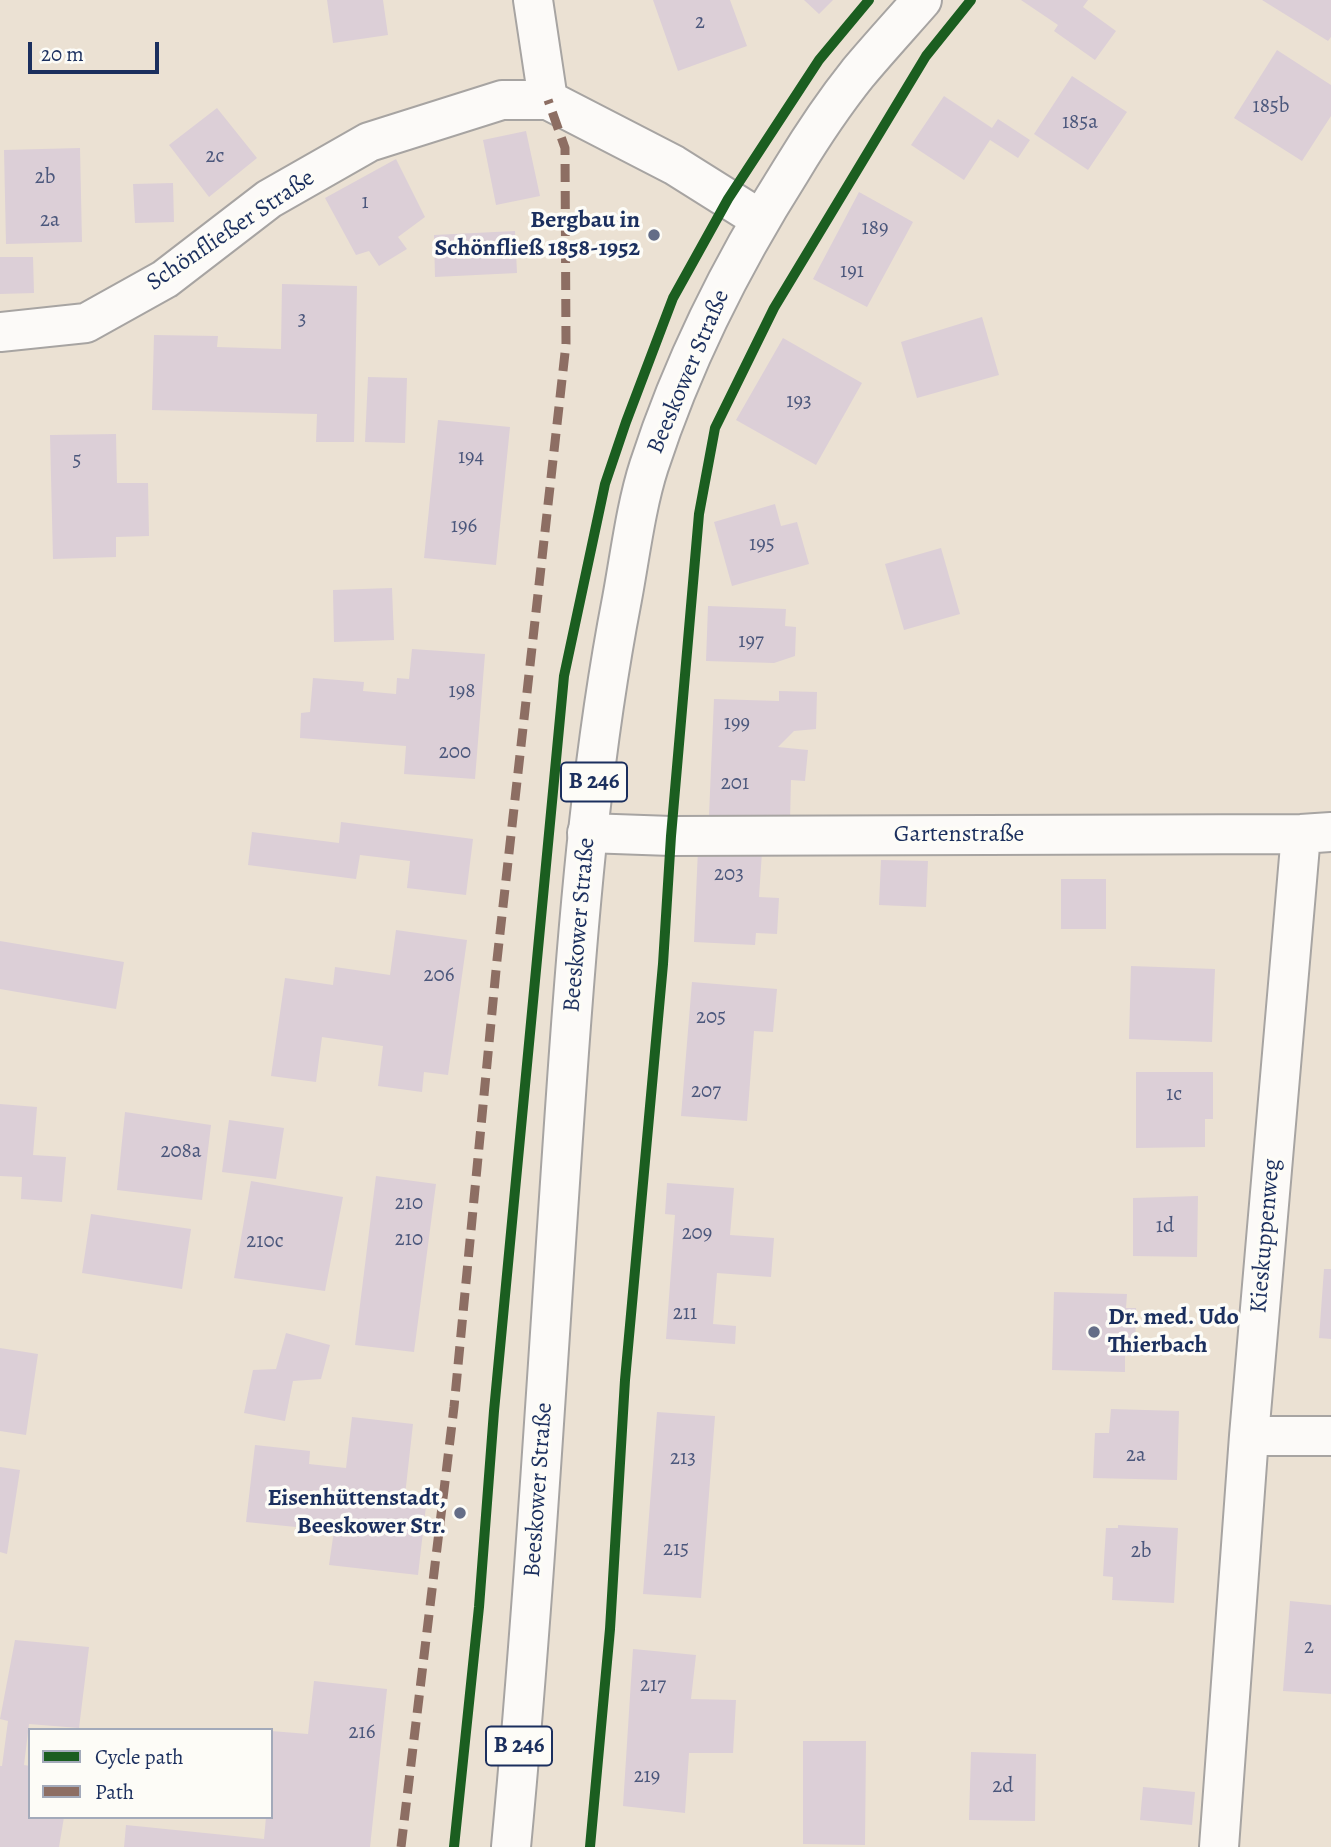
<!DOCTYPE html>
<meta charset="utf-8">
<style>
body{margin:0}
#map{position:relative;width:1331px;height:1847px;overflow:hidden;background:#ebe1d3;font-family:Alegreya,serif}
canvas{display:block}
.legend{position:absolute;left:28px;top:1728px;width:245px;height:91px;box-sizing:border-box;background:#fdfcf7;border:2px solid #a3aaba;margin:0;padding:9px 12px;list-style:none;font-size:21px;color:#1b2f5e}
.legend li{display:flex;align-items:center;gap:14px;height:35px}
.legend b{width:35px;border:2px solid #a3aaba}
.scale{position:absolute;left:28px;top:42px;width:131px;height:32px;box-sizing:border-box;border:4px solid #1b2f5e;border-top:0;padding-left:9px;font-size:21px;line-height:24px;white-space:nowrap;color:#1b2f5e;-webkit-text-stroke:5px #fdfcf7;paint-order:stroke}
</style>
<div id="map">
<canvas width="1331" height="1847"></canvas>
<ul class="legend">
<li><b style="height:9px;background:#1b5e20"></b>Cycle path</li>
<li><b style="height:9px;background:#8d6e63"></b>Path</li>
</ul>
<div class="scale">20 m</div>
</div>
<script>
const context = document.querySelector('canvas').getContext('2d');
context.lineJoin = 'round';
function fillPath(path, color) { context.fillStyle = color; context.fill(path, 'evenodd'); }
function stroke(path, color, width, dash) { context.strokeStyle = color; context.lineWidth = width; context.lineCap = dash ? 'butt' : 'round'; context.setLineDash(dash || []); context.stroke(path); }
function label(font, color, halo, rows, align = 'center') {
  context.font = font + ' Alegreya,serif'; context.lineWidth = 7; context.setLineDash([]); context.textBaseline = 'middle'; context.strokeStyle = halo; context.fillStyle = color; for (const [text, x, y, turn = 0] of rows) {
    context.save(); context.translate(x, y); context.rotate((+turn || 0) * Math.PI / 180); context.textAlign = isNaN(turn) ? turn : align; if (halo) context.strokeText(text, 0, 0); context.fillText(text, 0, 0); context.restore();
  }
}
const building = new Path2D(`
 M 327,0 L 383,0 L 388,35 L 333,43 Z
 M 653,0 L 730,0 L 747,46 L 678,71 Z
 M 804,0 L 833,0 L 819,14 Z
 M 1021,0 L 1088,0 L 1083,7 L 1116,31 L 1095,60 L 1054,31 L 1058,25 Z
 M 1262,0 L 1331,0 L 1331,37 L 1328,41 Z
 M 1277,50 L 1331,85 L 1331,116 L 1302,161 L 1234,118 Z
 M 1072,76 L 1127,112 L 1088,170 L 1034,134 Z
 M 944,96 L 992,128 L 998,119 L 1030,140 L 1018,158 L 990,140 L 964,180 L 911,145 Z
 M 217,108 L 257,158 L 209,197 L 169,145 Z
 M 526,131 L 540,196 L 496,205 L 483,140 Z
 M 80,148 L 82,242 L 6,244 L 4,150 Z
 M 396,159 L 425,217 L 398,237 L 407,249 L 379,266 L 369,251 L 356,255 L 325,198 Z
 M 173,183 L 174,222 L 135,223 L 133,184 Z
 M 859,192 L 913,222 L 867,307 L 813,279 Z
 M 515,231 L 517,273 L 435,277 L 434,235 Z
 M 0,257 L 33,257 L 34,293 L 0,294 Z
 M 282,284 L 357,286 L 354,442 L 316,442 L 317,414 L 152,410 L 154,335 L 218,336 L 217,347 L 281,349 Z
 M 982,317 L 999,375 L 917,398 L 901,342 Z
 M 783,338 L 862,383 L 816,465 L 736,420 Z
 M 368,377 L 407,378 L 405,443 L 365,442 Z
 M 438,420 L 510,427 L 496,565 L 424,558 Z
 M 116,434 L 117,483 L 148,483 L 149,536 L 116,537 L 116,557 L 53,559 L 50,435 Z
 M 775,504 L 781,526 L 797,522 L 809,564 L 732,586 L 714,522 Z
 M 941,548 L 960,614 L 904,630 L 885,564 Z
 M 392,588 L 394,640 L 334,642 L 333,590 Z
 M 708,606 L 786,609 L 785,626 L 796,627 L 795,656 L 774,663 L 706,661 Z
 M 412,649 L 485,654 L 475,779 L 404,774 L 406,746 L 300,738 L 301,713 L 310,712 L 313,678 L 364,682 L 363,691 L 396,694 L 397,678 L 409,679 Z
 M 779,691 L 817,692 L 816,729 L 794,731 L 778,747 L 808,750 L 805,781 L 791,780 L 790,820 L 709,815 L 714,699 L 779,701 Z
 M 341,822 L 473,839 L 466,895 L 407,888 L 410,861 L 360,855 L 356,879 L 248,865 L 252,832 L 339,843 Z
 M 698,849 L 762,852 L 759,897 L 779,898 L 777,934 L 756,933 L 755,945 L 694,942 Z
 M 881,860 L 928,861 L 926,907 L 879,905 Z
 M 1061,879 L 1106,879 L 1106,929 L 1061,929 Z
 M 396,930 L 467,940 L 448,1075 L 424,1072 L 422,1092 L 378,1086 L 383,1046 L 322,1037 L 316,1082 L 271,1076 L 285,978 L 333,985 L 335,967 L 390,975 Z
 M 0,941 L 124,962 L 116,1009 L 0,989 Z
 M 1131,966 L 1215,969 L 1212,1042 L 1129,1039 Z
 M 692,982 L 777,989 L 773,1032 L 754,1031 L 747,1121 L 681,1116 Z
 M 1136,1072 L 1213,1072 L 1213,1119 L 1205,1119 L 1205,1147 L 1136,1148 Z
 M 0,1104 L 37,1107 L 33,1155 L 66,1157 L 62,1202 L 21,1199 L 22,1177 L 0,1176 Z
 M 125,1112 L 211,1125 L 202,1200 L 117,1190 Z
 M 229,1120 L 284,1128 L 276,1179 L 222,1172 Z
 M 376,1176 L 436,1184 L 414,1352 L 355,1345 Z
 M 251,1181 L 343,1197 L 325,1291 L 234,1278 Z
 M 667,1183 L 734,1188 L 730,1235 L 774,1238 L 771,1277 L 717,1273 L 713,1324 L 736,1326 L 735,1344 L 666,1339 L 675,1215 L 665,1214 Z
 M 1198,1196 L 1197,1257 L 1133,1256 L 1133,1198 Z
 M 91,1214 L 191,1229 L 182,1289 L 82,1273 Z
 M 1324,1269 L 1331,1269 L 1331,1339 L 1319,1338 Z
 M 1054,1292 L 1127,1294 L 1126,1308 L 1136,1308 L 1135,1356 L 1125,1356 L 1125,1372 L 1052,1370 Z
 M 286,1333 L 330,1345 L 321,1379 L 293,1381 L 285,1421 L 244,1413 L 253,1370 L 276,1369 Z
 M 0,1348 L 38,1354 L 26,1435 L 0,1431 Z
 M 1111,1409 L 1179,1411 L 1177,1480 L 1093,1478 L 1095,1433 L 1109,1433 Z
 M 657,1412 L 715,1416 L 701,1598 L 643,1594 Z
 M 352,1417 L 413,1424 L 404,1504 L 426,1506 L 418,1575 L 329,1565 L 335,1524 L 296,1519 L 296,1527 L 246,1522 L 255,1445 L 310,1451 L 309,1464 L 346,1468 Z
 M 0,1467 L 20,1470 L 7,1554 L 0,1552 Z
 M 1118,1525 L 1178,1528 L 1174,1603 L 1112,1600 L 1113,1577 L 1103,1576 L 1106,1528 L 1118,1528 Z
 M 1290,1601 L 1331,1605 L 1331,1694 L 1283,1691 Z
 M 15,1640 L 89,1647 L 79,1728 L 29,1724 L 24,1765 L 30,1766 L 30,1817 L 64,1817 L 59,1847 L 0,1847 L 0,1766 L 2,1766 L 8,1721 L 0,1719 Z
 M 633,1649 L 696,1655 L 691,1699 L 736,1700 L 733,1753 L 689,1753 L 685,1813 L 623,1806 Z
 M 314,1681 L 387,1689 L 370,1847 L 124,1847 L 126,1825 L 264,1839 L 266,1817 L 271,1817 L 271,1731 L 308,1734 Z
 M 803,1741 L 866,1741 L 865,1845 L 803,1844 Z
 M 971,1752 L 1036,1754 L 1035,1821 L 969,1820 Z
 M 1143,1787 L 1195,1792 L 1192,1825 L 1140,1820 Z`);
const minor = new Path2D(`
 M 533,0 L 548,100
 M 0,332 L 86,323 L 165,279 L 269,199 L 369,142 L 502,100 L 548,100 L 674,165 L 760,219
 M 587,833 L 671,836 L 1301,834 L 1331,832
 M 1249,1436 L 1331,1436
 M 1219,1847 L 1249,1436 L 1301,834`);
const primary = new Path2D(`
 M 511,1847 C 536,1583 550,1317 569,1052 C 580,901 593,749 622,599 C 630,556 636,506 649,466 C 683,361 733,262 792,169 C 812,136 834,103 858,73 C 879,48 901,24 922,0`);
const quiet = new Path2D(`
 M 401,1847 L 454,1407 L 497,960 L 566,344 L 565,148 L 548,100`);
const cycleway = new Path2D(`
 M 454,1847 L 479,1607 L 494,1411 L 564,676 L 605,484 L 626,422 L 673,298 L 728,199 L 819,60 L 869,0
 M 590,1847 L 610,1629 L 625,1380 L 663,964 L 671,836 L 699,514 L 715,428 L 774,308 L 926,56 L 971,0`);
const markers = [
 [654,235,7,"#646d87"],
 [1094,1332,7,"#646d87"],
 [460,1513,7,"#646d87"]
];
const numberNames = [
 ["2",700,23],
 ["185b",1271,107],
 ["185a",1080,123],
 ["2c",215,157],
 ["2b",45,178],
 ["1",365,203],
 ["2a",50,221],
 ["189",875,229],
 ["191",852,272],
 ["3",302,320],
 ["193",799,402],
 ["194",471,458],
 ["5",77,461],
 ["196",464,527],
 ["195",762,545],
 ["197",751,642],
 ["198",462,692],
 ["199",737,724],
 ["200",455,753],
 ["201",735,784],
 ["203",729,875],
 ["206",439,976],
 ["205",711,1018],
 ["207",706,1092],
 ["1c",1174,1095],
 ["208a",181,1152],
 ["210",409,1204],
 ["1d",1165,1227],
 ["209",697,1234],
 ["210",409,1240],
 ["210c",265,1242],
 ["211",685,1314],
 ["2a",1136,1456],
 ["213",683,1459],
 ["215",676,1550],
 ["2b",1141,1552],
 ["2",1309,1648],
 ["217",653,1686],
 ["216",362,1733],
 ["219",647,1777],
 ["2d",1003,1787]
];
const shields = [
 [594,782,66],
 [519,1746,66]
];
const shieldNames = [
 ["B 246",594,782],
 ["B 246",519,1746]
];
const poiNames = [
 ["Bergbau in",640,221],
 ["Schönfließ 1858-1952",640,249],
 ["Dr. med. Udo",1108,1318,"left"],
 ["Thierbach",1108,1346,"left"],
 ["Eisenhüttenstadt,",446,1499],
 ["Beeskower Str.",446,1527]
];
const streetNames = [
 ["Schönfließer Straße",231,231,-34],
 ["Beeskower Straße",689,372,-67],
 ["Gartenstraße",959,835],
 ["Beeskower Straße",580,925,-85],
 ["Kieskuppenweg",1266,1236,-85],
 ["Beeskower Straße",539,1490,-86]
];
fillPath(building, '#dccfd7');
stroke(minor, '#a7a4a2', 42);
stroke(primary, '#a7a4a2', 42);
stroke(minor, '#fcfaf8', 38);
stroke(primary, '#fcfaf8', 38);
stroke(quiet, '#8d6e63', 9, [18, 9]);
stroke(cycleway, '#1b5e20', 10);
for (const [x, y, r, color] of markers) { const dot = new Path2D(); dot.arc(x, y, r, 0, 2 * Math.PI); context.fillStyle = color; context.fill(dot); stroke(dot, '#fdfcf7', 2.5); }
label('21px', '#4b577c', null, numberNames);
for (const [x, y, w] of shields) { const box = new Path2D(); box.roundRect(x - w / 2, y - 19.5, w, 39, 5); context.fillStyle = '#fdfcf7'; context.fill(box); stroke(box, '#1b2f5e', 2); }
label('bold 23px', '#1b2f5e', null, shieldNames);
label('bold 24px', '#1b2f5e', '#fdfcf7', poiNames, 'right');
label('24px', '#1b2f5e', '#fdfcf7', streetNames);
</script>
